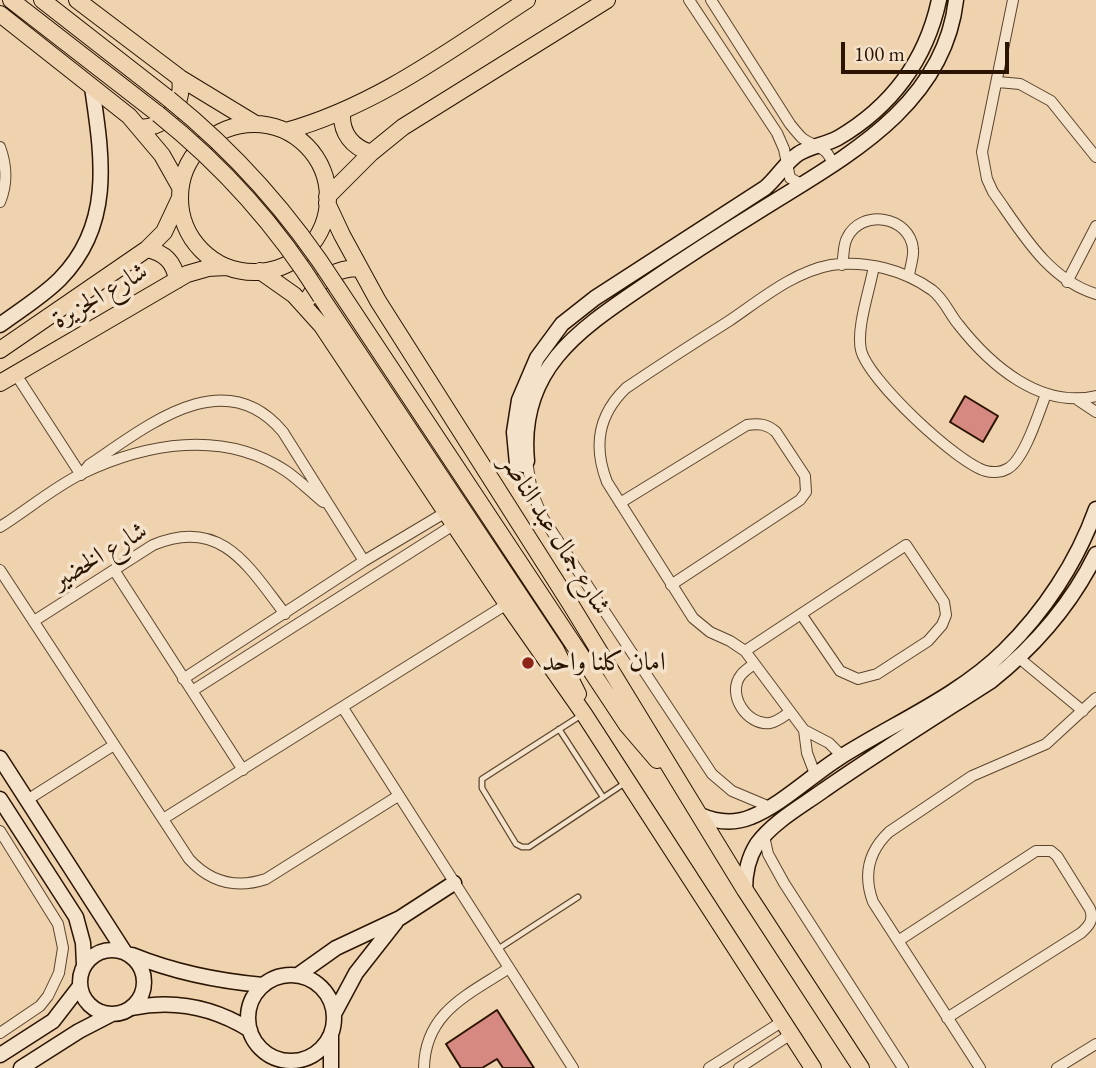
<!DOCTYPE html>
<meta charset="utf-8">
<style>
body{margin:0}
#map{position:relative;width:1096px;height:1068px;overflow:hidden;background:#eed3ae;font-family:"EB Garamond",serif}
canvas{display:block}
.scale{position:absolute;left:841px;top:42px;width:168px;height:32px;box-sizing:border-box;border:4px solid #2b1401;border-top:0;padding-left:9px;font-size:21px;line-height:24px;white-space:nowrap;color:#2b1401;-webkit-text-stroke:5px #f4e2ca;paint-order:stroke}
</style>
<div id="map">
<canvas width="1096" height="1068"></canvas>
<div class="scale">100 m</div>
</div>
<script>
const context = document.querySelector('canvas').getContext('2d');
context.lineJoin = 'round';
function fillPath(path, color) { context.fillStyle = color; context.fill(path, 'evenodd'); }
function stroke(path, color, width, dash) { context.strokeStyle = color; context.lineWidth = width; context.lineCap = dash ? 'butt' : 'round'; context.setLineDash(dash || []); context.stroke(path); }
function label(font, color, halo, rows, align = 'center') {
  context.font = font + ' "EB Garamond",Amiri,serif'; context.lineWidth = 7; context.setLineDash([]); context.textBaseline = 'middle'; context.strokeStyle = halo; context.fillStyle = color; for (const [text, x, y, turn = 0] of rows) {
    context.save(); context.translate(x, y); context.rotate((+turn || 0) * Math.PI / 180); context.textAlign = isNaN(turn) ? turn : align; if (halo) context.strokeText(text, 0, 0); context.fillText(text, 0, 0); context.restore();
  }
}
const building = new Path2D(`
 M 965,396 L 998,416 L 983,442 L 950,422 Z
 M 497,1010 L 518,1043 L 534,1068 L 503,1068 L 497,1059 L 482,1068 L 461,1068 L 446,1044 Z`);
const lane = new Path2D(`
 M 580,716 L 482,779 L 482,788 L 516,844 L 522,847 L 529,847 L 625,783
 M 559,729 L 603,797
 M 498,949 L 578,897`);
const street = new Path2D(`
 M 689,0 L 777,133 L 784,149 L 790,178 L 803,185
 M 711,0 L 790,124 C 794,129 798,134 802,138 C 814,147 830,147 832,165
 M 1013,0 L 982,152 L 987,179 L 993,192 C 1021,231 1047,279 1096,294
 M 998,82 L 1020,84 L 1051,101 L 1096,157
 M 0,147 C 7,166 8,183 0,202
 M 842,265 C 844,256 843,245 847,238 C 861,208 910,216 913,249 C 914,257 910,267 909,276
 M 874,266 C 870,289 856,328 861,350 C 868,380 957,463 986,471 C 993,473 1002,472 1007,469 C 1024,461 1039,412 1046,394
 M 1067,282 L 1096,226
 M 15,373 L 81,475
 M 1078,400 L 1096,412
 M 527,461 L 532,492 L 543,518 L 712,774 L 732,791 L 770,807
 M 81,475 L 89,465 C 146,427 224,361 283,432 L 364,561
 M 620,503 L 747,425 C 759,423 767,424 776,432 L 805,476 L 806,492 L 800,500 L 671,585
 M 0,527 C 27,510 53,488 81,474 C 146,443 223,429 286,471 C 299,480 311,492 323,502
 M 0,570 L 189,859 C 210,882 236,889 266,879 L 398,796
 M 114,570 L 243,770
 M 34,621 L 153,545 C 221,516 249,567 285,614
 M 745,651 L 801,614 L 840,671 L 858,679 L 877,674 L 928,641 L 942,625 L 946,615 L 944,602 L 906,545 L 801,614
 M 1019,658 L 1083,711
 M 754,664 C 750,667 744,671 741,675 C 726,694 747,726 770,723 C 777,722 784,716 790,712
 M 183,679 L 364,561 L 446,512
 M 192,691 L 455,524
 M 343,708 L 573,1068
 M 804,730 L 807,753 L 815,774
 M 842,756 L 829,743 L 804,730 L 745,651 L 730,641 L 710,632 L 693,618 L 607,482 C 593,446 598,415 626,388 C 660,365 694,343 729,321 C 760,300 793,272 831,265 C 866,260 904,270 932,290 C 944,299 949,313 958,324 C 990,365 1040,409 1096,396
 M 27,800 L 114,745
 M 163,819 L 507,604
 M 0,831 L 58,924 L 63,948 L 59,973 L 48,996 L 40,1006 L 0,1033
 M 764,836 L 768,854 L 784,883 L 903,1068
 M 898,941 L 1036,851 L 1051,851 L 1057,856 L 1090,909 C 1094,920 1089,926 1081,933 L 947,1018
 M 424,1068 C 425,1012 468,995 509,968
 M 709,1068 L 783,1021
 M 739,1068 L 791,1034
 M 980,1068 L 873,902 C 863,875 868,852 889,832 L 972,776 L 1046,744 L 1096,698
 M 1057,1068 L 1096,1044`);
const secondary = new Path2D(`
 M 939,0 C 926,60 891,107 838,138 C 825,145 810,146 798,154 C 786,162 777,178 765,188 L 595,298 L 562,324 L 537,358 L 519,400 L 514,432 L 517,464 L 524,465 L 527,461 C 518,371 577,331 642,287 C 683,259 725,232 767,206 C 847,156 944,105 956,0
 M 0,325 C 20,310 42,297 60,279 C 114,224 102,156 92,87
 M 0,758 L 124,951
 M 0,799 L 76,917 L 83,943 L 84,965
 M 700,815 C 716,822 734,824 751,817 C 780,806 812,775 839,758 C 894,723 957,697 1004,651 C 1044,612 1077,562 1096,509
 M 745,890 C 745,873 748,858 757,844 C 774,821 802,806 824,790 C 879,752 935,717 991,681 C 1035,646 1071,605 1096,554
 M80 982a32 32 0 1 1 64 0a32 32 0 1 1-64 0Z
 M 132,955 C 174,972 217,981 263,985
 M 298,975 L 336,948 L 400,918 L 454,883
 M248 1018a43 43 0 1 1 86 0a43 43 0 1 1-86 0Z
 M 132,1008 C 175,999 213,1007 250,1030
 M 334,1014 L 356,973 L 396,922
 M 0,1055 L 53,1021 L 80,986
 M 21,1068 L 79,1031 L 112,1014
 M 331,1068 L 331,1036`);
const primary = new Path2D(`
 M 11,0 L 158,114
 M 42,0 L 169,99
 M 77,0 L 180,78 L 254,123
 M 0,14 L 129,116 L 162,155 L 180,187
 M 342,113 C 341,133 352,147 371,153
 M180 198a74 74 0 1 1 148 0a74 74 0 1 1-148 0Z
 M 140,128 C 168,127 184,105 180,78
 M 286,131 C 376,106 450,50 527,0
 M 327,197 L 371,153 L 403,127 L 607,0
 M 327,203 L 342,235 L 378,301 L 571,605 L 745,890 L 861,1068
 M 147,249 C 165,253 174,262 177,280
 M 260,271 L 294,295 L 322,326 L 507,604 L 584,714 L 813,1068
 M 337,287 L 627,725 L 657,760
 M 321,297 L 556,650 L 578,694
 M 308,299 C 319,279 336,268 359,268
 M 0,350 L 147,249 L 164,232 L 179,200
 M 0,383 L 187,274 L 208,268 L 226,267`);
const primaryBridge = new Path2D(`
 M 169,99 C 236,153 291,215 337,287
 M 158,114 C 223,166 277,226 321,297`);
const markers = [
 [528,663,7,"#8f2418"]
];
const streetNames = [
 ["شارع الجزيرة",100,296,-30],
 ["شارع جمال عبد الناصر",555,535,58],
 ["شارع الخضير",100,556,-31]
];
const poiNames = [
 ["امان كلنا واحد",542,663]
];
fillPath(building, '#d68980');
stroke(building, '#2b1401', 2);
stroke(lane, '#5c442c', 7);
stroke(street, '#5c442c', 12);
stroke(secondary, '#2b1401', 17);
stroke(primary, '#2b1401', 18);
stroke(lane, '#f4e2ca', 4.5);
stroke(street, '#f4e2ca', 10);
stroke(secondary, '#f4e2ca', 14);
stroke(primary, '#eed3ae', 16);
stroke(primaryBridge, '#2b1401', 18, []);
stroke(primaryBridge, '#eed3ae', 16);
for (const [x, y, r, color] of markers) { const dot = new Path2D(); dot.arc(x, y, r, 0, 2 * Math.PI); context.fillStyle = color; context.fill(dot); stroke(dot, '#f4e2ca', 2.5); }
label('26px', '#2b1401', '#f4e2ca', streetNames);
label('26px', '#2b1401', '#f4e2ca', poiNames, 'left');
</script>
